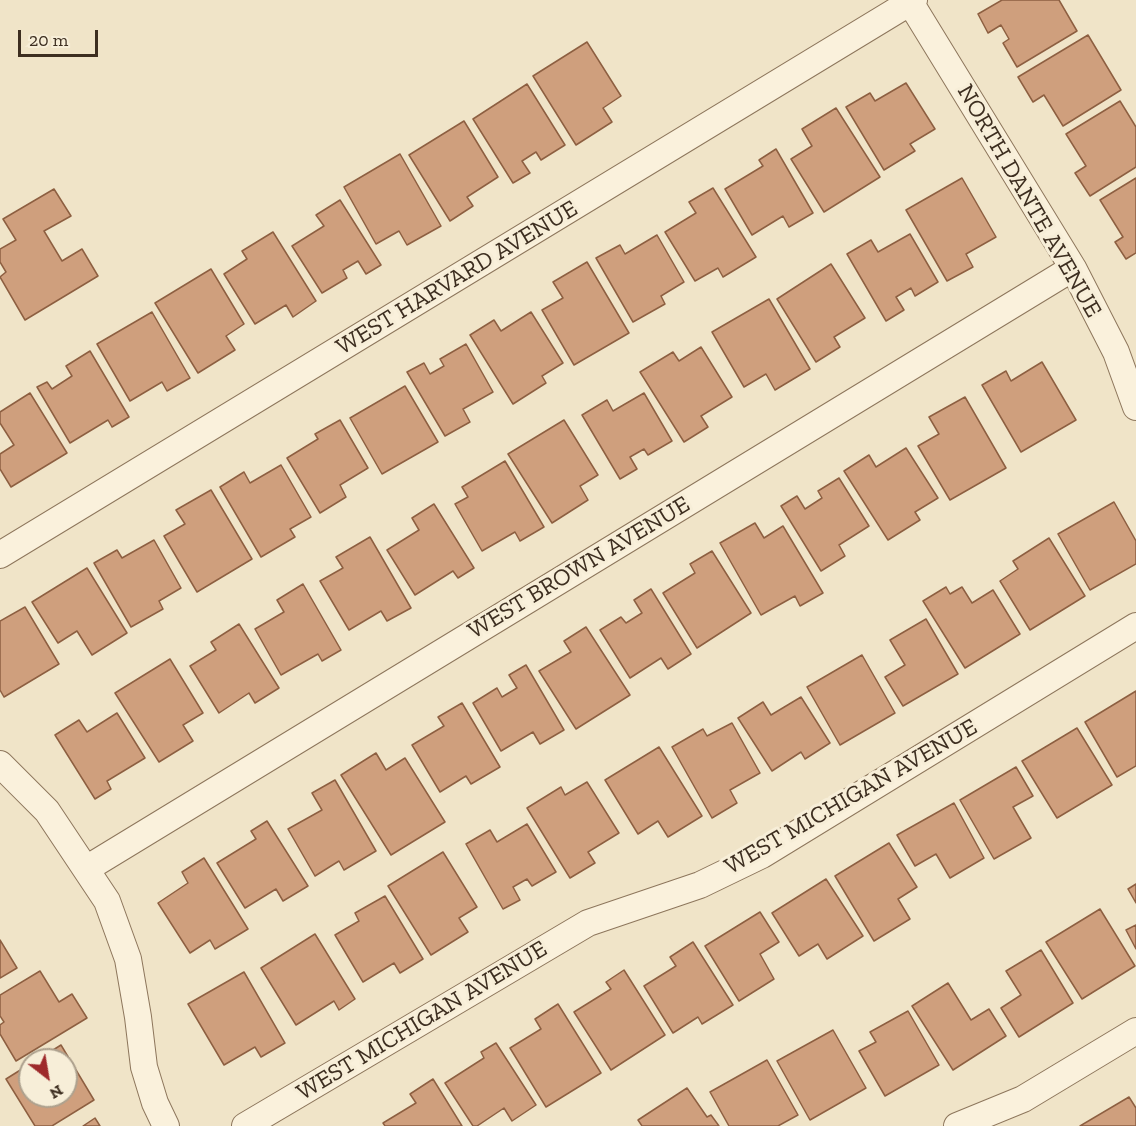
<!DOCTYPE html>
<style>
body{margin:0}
#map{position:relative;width:1136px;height:1126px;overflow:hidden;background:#f0e4c8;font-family:"Zilla Slab",serif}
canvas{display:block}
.north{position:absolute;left:18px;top:1048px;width:60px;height:60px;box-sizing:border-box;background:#f7eed8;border:2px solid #ada18e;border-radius:50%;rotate:149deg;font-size:16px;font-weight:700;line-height:24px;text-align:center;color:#3d2e20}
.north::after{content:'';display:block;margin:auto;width:21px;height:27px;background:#9e2a2b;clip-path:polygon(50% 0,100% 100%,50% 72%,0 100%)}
.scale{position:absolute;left:18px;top:30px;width:80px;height:27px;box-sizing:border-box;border:3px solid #3d2e20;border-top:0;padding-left:8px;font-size:18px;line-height:21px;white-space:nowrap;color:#3d2e20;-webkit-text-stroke:4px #f7eed8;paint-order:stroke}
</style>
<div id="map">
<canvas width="1136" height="1126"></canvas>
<div class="north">N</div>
<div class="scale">20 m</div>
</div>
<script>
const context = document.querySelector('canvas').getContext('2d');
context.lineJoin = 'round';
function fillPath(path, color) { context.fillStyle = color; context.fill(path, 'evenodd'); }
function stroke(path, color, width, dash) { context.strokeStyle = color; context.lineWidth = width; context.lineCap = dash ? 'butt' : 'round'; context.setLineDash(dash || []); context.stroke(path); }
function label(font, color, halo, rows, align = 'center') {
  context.font = font + ' "Zilla Slab",serif'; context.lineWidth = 6; context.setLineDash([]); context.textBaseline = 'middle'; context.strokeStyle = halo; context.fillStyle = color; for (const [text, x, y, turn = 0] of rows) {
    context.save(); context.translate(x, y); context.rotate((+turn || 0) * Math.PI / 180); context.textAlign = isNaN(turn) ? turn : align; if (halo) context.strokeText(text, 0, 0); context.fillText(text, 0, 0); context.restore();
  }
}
const building = new Path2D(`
 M 1002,0 L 1059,0 L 1077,31 L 1017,67 L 1003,43 L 1009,39 L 1001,25 L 988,33 L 978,14 Z
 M 1088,35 L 1121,90 L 1063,126 L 1044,95 L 1033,102 L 1018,77 Z
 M 587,42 L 621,96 L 603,108 L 612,122 L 576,145 L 533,76 Z
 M 906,83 L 935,129 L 910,144 L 915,151 L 884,170 L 846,107 L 870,93 L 875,101 Z
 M 527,84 L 565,145 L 541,160 L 536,152 L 522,161 L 530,173 L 513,183 L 473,119 Z
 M 1120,101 L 1136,127 L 1136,167 L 1090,196 L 1075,173 L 1086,166 L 1066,134 Z
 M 836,108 L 880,177 L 824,212 L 791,159 L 812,146 L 802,129 Z
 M 464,121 L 498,177 L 467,197 L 473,206 L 450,221 L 409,155 Z
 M 776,149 L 813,213 L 789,227 L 783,216 L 752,235 L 725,189 L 763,166 L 759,160 Z
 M 400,154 L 441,226 L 407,245 L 399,231 L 376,244 L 344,187 Z
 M 962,178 L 996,237 L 966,254 L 973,267 L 947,281 L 906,210 Z
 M 1136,178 L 1136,253 L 1126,259 L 1115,242 L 1123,237 L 1100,200 Z
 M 713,188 L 756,257 L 723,277 L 718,268 L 695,281 L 665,232 L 696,213 L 689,202 Z
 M 54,189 L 71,216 L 44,231 L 62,261 L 82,249 L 98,276 L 25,320 L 0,277 L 6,272 L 0,262 L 0,249 L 16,240 L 3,219 Z
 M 340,200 L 381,265 L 366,274 L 358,261 L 343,270 L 347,278 L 322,293 L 292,246 L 324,226 L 316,215 Z
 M 273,232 L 316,301 L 293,317 L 286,305 L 255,324 L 224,274 L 247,259 L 242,251 Z
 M 910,234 L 938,282 L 915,296 L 911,288 L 896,297 L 904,310 L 886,321 L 847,254 L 871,240 L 878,252 Z
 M 657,235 L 684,282 L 661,296 L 665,304 L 633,322 L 596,258 L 620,245 L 625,254 Z
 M 587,262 L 629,333 L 574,365 L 542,310 L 563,298 L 553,282 Z
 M 831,264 L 865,318 L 834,337 L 840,347 L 816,362 L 777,299 Z
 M 211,269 L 244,324 L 226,336 L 235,350 L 198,373 L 155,303 Z
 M 769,299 L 810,369 L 775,390 L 766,374 L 744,387 L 712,332 Z
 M 152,312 L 190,378 L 167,391 L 162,382 L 130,401 L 97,344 Z
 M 531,312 L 563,363 L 542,376 L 546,383 L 513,404 L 470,335 L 494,320 L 501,331 Z
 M 466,344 L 493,392 L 463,409 L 470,422 L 445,436 L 407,372 L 424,363 L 430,374 L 444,366 L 440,359 Z
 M 701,347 L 732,397 L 701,416 L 708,427 L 684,442 L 640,372 L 673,352 L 679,361 Z
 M 90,351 L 129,417 L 112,427 L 108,420 L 70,443 L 37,387 L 47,382 L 52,389 L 72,376 L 66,366 Z
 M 1042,362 L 1076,420 L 1021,452 L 982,385 L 1006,371 L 1011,381 Z
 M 405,386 L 438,442 L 382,474 L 350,418 Z
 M 30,393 L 67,453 L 11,487 L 0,469 L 0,454 L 14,445 L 0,423 L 0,412 Z
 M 644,393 L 672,441 L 648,455 L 644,449 L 630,457 L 637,469 L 620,479 L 582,415 L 607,400 L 613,411 Z
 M 965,397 L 1006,468 L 950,500 L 918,446 L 939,434 L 929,417 Z
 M 340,420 L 368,468 L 340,485 L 346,497 L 320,513 L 287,458 L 318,439 L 315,434 Z
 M 564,420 L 598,475 L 580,486 L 588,500 L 552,523 L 508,454 Z
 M 906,448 L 938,498 L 915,512 L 920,520 L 888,540 L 844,471 L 869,455 L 876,467 Z
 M 505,461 L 544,527 L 520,541 L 515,532 L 482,551 L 455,504 L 468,497 L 462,487 Z
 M 281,465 L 311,517 L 290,529 L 295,537 L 261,557 L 220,487 L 244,472 L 250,483 Z
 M 839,478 L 869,526 L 839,545 L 845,556 L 821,571 L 781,506 L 797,496 L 805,509 L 822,498 L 818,491 Z
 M 211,490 L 252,559 L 197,592 L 164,536 L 185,524 L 176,510 Z
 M 1114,502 L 1136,541 L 1136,564 L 1090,590 L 1058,534 Z
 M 434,504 L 474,568 L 458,578 L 453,571 L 415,595 L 387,550 L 419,530 L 412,518 Z
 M 755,523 L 764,538 L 783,526 L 823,593 L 800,606 L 795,596 L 761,615 L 720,543 Z
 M 370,537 L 411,608 L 387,621 L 381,611 L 349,630 L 320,581 L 343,568 L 336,557 Z
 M 1049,538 L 1085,596 L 1030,630 L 1000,581 L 1018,569 L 1013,561 Z
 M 154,540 L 181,588 L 159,601 L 163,609 L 131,627 L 94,563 L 117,550 L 122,558 Z
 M 712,551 L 751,613 L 697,648 L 663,593 L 695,573 L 690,564 Z
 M 87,568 L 127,633 L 92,655 L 77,631 L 58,643 L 32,602 Z
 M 303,584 L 341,650 L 322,661 L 318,654 L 281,675 L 255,629 L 284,612 L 277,600 Z
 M 946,587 L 950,594 L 962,587 L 972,603 L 993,590 L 1020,634 L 965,668 L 923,601 Z
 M 651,589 L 691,654 L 668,669 L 661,658 L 630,678 L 600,630 L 621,617 L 626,623 L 642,613 L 634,600 Z
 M 25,607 L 59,664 L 4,697 L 0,690 L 0,621 Z
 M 926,619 L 958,674 L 903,706 L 885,677 L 905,665 L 890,640 Z
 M 239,624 L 279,688 L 255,703 L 249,693 L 219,713 L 190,666 L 216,650 L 211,642 Z
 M 586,627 L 630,695 L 576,729 L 539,671 L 571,652 L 564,641 Z
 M 862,655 L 895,713 L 840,745 L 807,687 Z
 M 170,659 L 203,713 L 183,725 L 193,741 L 159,762 L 115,693 Z
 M 526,665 L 564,730 L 540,744 L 533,732 L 501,751 L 473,703 L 497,688 L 502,697 L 517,688 L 509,675 Z
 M 1136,691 L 1136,766 L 1117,777 L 1085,722 Z
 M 801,697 L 830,743 L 805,759 L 801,752 L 772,771 L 738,718 L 763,702 L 771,715 Z
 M 462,703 L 500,767 L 471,784 L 466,776 L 440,792 L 412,745 L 444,726 L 438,717 Z
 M 117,713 L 145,758 L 107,781 L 111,789 L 95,799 L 55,735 L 79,720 L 87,732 Z
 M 732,723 L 760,773 L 730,790 L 737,803 L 712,818 L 672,747 L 703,729 L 707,736 Z
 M 1077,728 L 1112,785 L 1057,818 L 1022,761 Z
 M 659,747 L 702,816 L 668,837 L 658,821 L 638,834 L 605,780 Z
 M 376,753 L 386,770 L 405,758 L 445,822 L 391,855 L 341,775 Z
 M 1016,767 L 1033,796 L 1013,807 L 1031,838 L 994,859 L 960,800 Z
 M 335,780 L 376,851 L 344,870 L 339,861 L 315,876 L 288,829 L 322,810 L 312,793 Z
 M 587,782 L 619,833 L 588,852 L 595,863 L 570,878 L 527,808 L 561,787 L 565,795 Z
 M 954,803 L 984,858 L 950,878 L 936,854 L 915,866 L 897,835 Z
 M 267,821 L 308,886 L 283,901 L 276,889 L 245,908 L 217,863 L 256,839 L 251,831 Z
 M 527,824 L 556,872 L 532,886 L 527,879 L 513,887 L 520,900 L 503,909 L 466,844 L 490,830 L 497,842 Z
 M 889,843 L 917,887 L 898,899 L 910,919 L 874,941 L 835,876 Z
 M 443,852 L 477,907 L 459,918 L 468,932 L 431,955 L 388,886 Z
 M 204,858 L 248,929 L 215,949 L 210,940 L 190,953 L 158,903 L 188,883 L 182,872 Z
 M 826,879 L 863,936 L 827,959 L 818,944 L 799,956 L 772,913 Z
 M 1136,884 L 1136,903 L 1128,889 Z
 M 385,896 L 423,959 L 400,973 L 394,963 L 363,982 L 335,935 L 359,921 L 355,913 Z
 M 1100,909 L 1135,966 L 1082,999 L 1046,942 Z
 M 760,912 L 779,942 L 760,954 L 774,979 L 739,1001 L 705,946 Z
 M 1136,925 L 1136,949 L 1126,930 Z
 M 315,934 L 355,999 L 339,1010 L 334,1001 L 296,1025 L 261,968 Z
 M 0,940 L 17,968 L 0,978 Z
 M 693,942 L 733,1005 L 702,1024 L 698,1017 L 673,1033 L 644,986 L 676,966 L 670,957 Z
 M 1041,950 L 1073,1003 L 1019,1037 L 1001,1008 L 1021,995 L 1006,971 Z
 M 624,970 L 665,1035 L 611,1070 L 574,1012 L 611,989 L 606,982 Z
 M 40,971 L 59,1002 L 72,994 L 87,1018 L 16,1061 L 0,1034 L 0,1025 L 4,1022 L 0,1016 L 0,995 Z
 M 244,972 L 285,1043 L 261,1057 L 255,1047 L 224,1065 L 188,1004 Z
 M 948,983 L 971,1020 L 989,1009 L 1006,1036 L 953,1070 L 912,1006 Z
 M 558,1004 L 601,1073 L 546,1107 L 510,1048 L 541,1029 L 535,1019 Z
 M 908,1011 L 939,1065 L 885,1096 L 859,1051 L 876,1042 L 870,1032 Z
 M 833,1030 L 866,1088 L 810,1120 L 777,1061 Z
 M 496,1043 L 536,1105 L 512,1121 L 504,1108 L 477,1126 L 473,1126 L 445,1083 L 484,1058 L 481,1052 Z
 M 61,1045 L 94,1100 L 52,1126 L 35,1126 L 6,1079 L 30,1064 L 30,1096 L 66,1096 L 66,1060 L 37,1060 Z
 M 767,1060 L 798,1115 L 778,1126 L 729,1126 L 710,1092 Z
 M 433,1079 L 462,1126 L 385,1126 L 383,1123 L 416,1103 L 410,1094 Z
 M 687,1088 L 707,1117 L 711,1115 L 719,1126 L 642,1126 L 638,1120 Z
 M 1129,1097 L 1136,1108 L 1136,1126 L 1080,1126 Z
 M 95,1118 L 100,1126 L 83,1126 Z`);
const minor = new Path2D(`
 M 910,2 L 1073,268 L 1116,352 L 1136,407
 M 0,555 L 914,0
 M 0,764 L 47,811 L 107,901 L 128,959 L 138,1017 L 144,1067 L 155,1103 L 166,1126
 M 86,869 L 1073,268
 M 245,1126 L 588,923 L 700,885 L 762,855 L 1136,626
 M 957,1126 L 1023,1099 L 1136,1031`);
const streetNames = [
 ["NORTH DANTE AVENUE",1029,201,60],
 ["WEST HARVARD AVENUE",457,278,-31],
 ["WEST BROWN AVENUE",579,568,-31],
 ["WEST MICHIGAN AVENUE",851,797,-30],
 ["WEST MICHIGAN AVENUE",422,1021,-31]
];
fillPath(building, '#cf9f7d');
stroke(building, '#8d5f41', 1.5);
stroke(minor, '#8d765c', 28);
stroke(minor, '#faf1dc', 26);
label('24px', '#3d2e20', '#f7eed8', streetNames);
</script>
